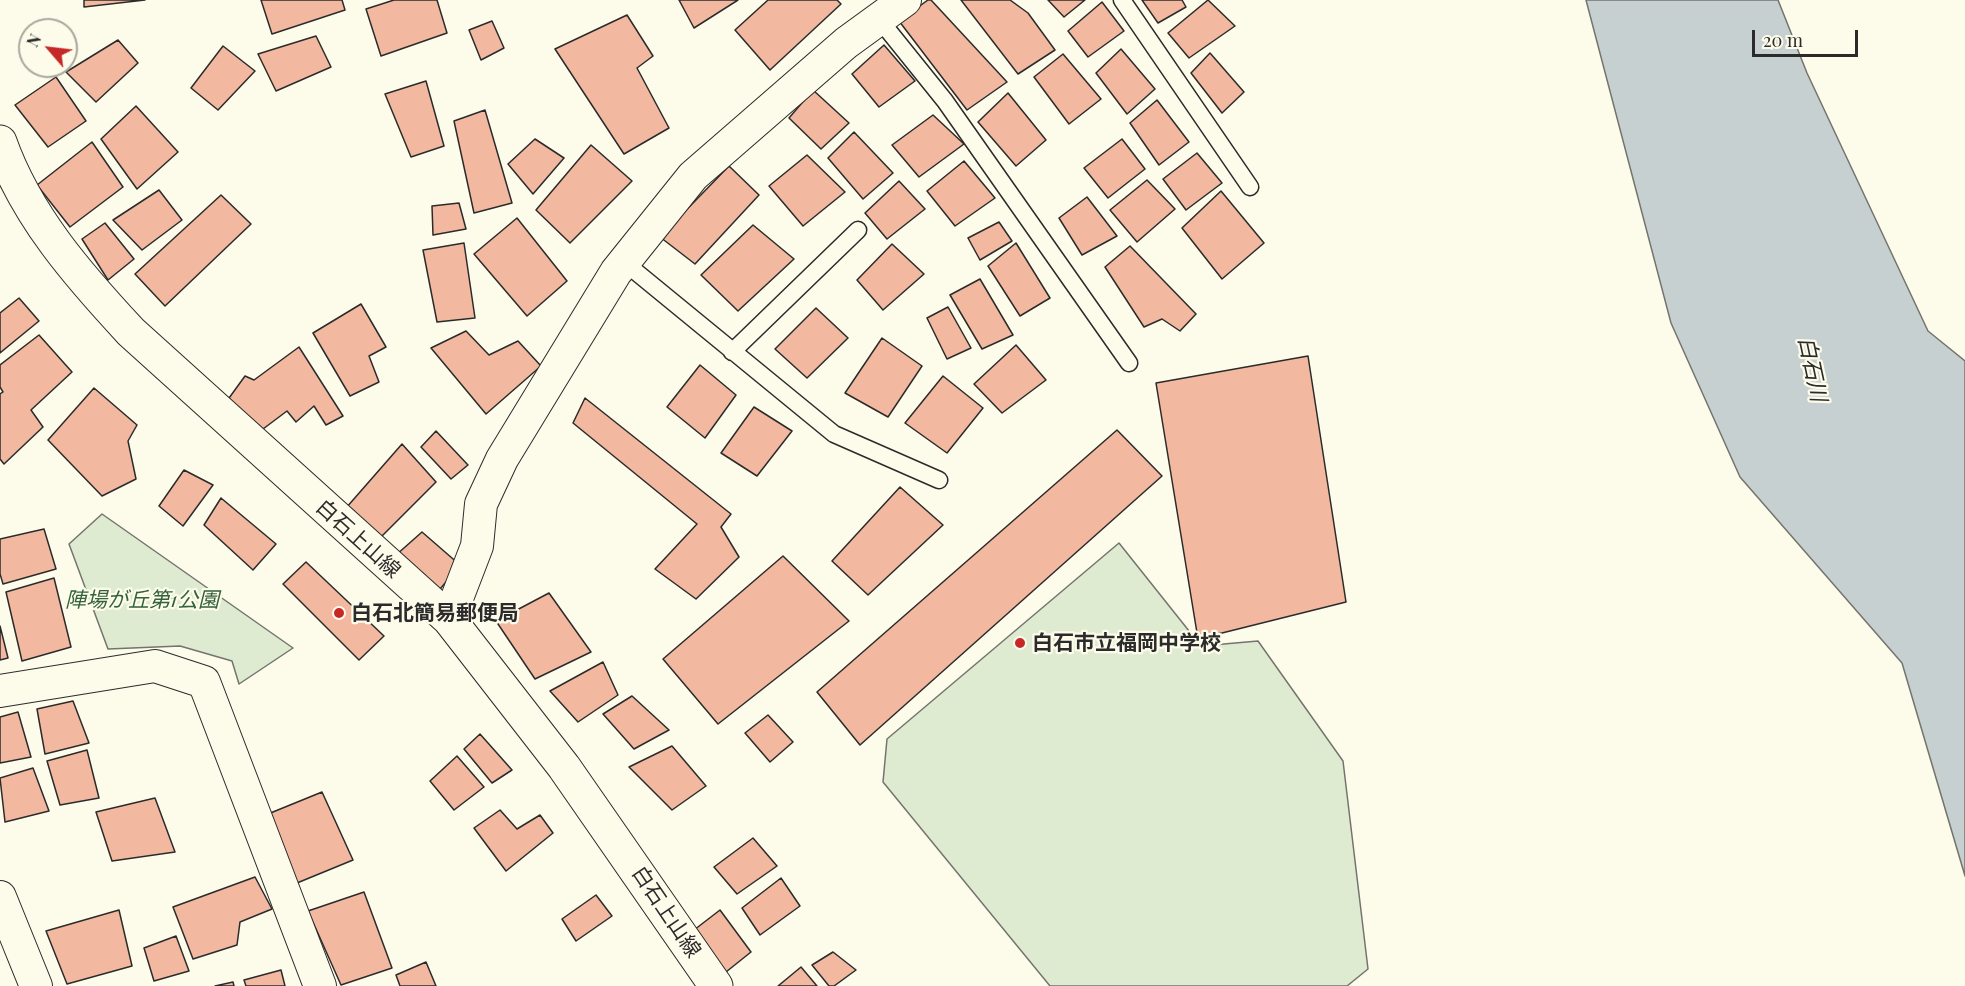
<!DOCTYPE html>
<meta charset="utf-8">
<style>
body{margin:0}
#map{position:relative;width:1965px;height:986px;overflow:hidden;background:#fdfbea;font-family:"Playfair Display",serif}
canvas{display:block}
.north{position:absolute;left:18px;top:18px;width:60px;height:60px;box-sizing:border-box;background:#fdfbea;border:2px solid #a9a89e;border-radius:50%;rotate:298deg;font-size:16px;font-weight:700;line-height:24px;text-align:center;color:#2b2b2b}
.north::after{content:'';display:block;margin:auto;width:21px;height:27px;background:#c62828;clip-path:polygon(50% 0,100% 100%,50% 72%,0 100%)}
.scale{position:absolute;left:1752px;top:30px;width:106px;height:27px;box-sizing:border-box;border:3px solid #2b2b2b;border-top:0;padding-left:8px;font-size:18px;line-height:21px;white-space:nowrap;color:#2b2b2b;-webkit-text-stroke:4px #fdfbea;paint-order:stroke}
</style>
<div id="map">
<canvas width="1965" height="986"></canvas>
<div class="north">N</div>
<div class="scale">20 m</div>
</div>
<script>
const context = document.querySelector('canvas').getContext('2d');
context.lineJoin = 'round';
function fillPath(path, color) { context.fillStyle = color; context.fill(path, 'evenodd'); }
function stroke(path, color, width, dash) { context.strokeStyle = color; context.lineWidth = width; context.lineCap = dash ? 'butt' : 'round'; context.setLineDash(dash || []); context.stroke(path); }
function label(font, color, halo, rows, align = 'center') {
  context.font = font + ' "Playfair Display","Noto Sans JP",serif'; context.lineWidth = 4.5; context.setLineDash([]); context.textBaseline = 'middle'; context.strokeStyle = halo; context.fillStyle = color; for (const [text, x, y, turn = 0] of rows) {
    context.save(); context.translate(x, y); context.rotate((+turn || 0) * Math.PI / 180); context.textAlign = isNaN(turn) ? turn : align; if (halo) context.strokeText(text, 0, 0); context.fillText(text, 0, 0); context.restore();
  }
}
const green = new Path2D(`
 M 102,514 L 293,648 L 239,684 L 232,661 L 180,646 L 108,649 L 69,544 Z
 M 1119,543 L 1201,646 L 1258,641 L 1343,761 L 1368,969 L 1347,986 L 1050,986 L 883,782 L 887,739 Z`);
const water = new Path2D(`
 M 1586,0 L 1778,0 L 1807,73 L 1928,331 L 1965,361 L 1965,876 L 1902,663 L 1740,477 L 1671,323 Z`);
const building = new Path2D(`
 M 84,0 L 145,0 L 84,7 Z
 M 261,0 L 342,0 L 345,10 L 272,34 Z
 M 394,0 L 437,0 L 447,33 L 381,56 L 366,9 Z
 M 679,0 L 738,0 L 694,28 Z
 M 768,0 L 837,0 L 841,4 L 770,70 L 735,30 Z
 M 928,0 L 931,0 L 1007,82 L 967,110 L 899,21 Z
 M 961,0 L 1010,0 L 1028,13 L 1055,50 L 1018,74 Z
 M 1048,0 L 1085,0 L 1064,17 Z
 M 1142,0 L 1182,0 L 1186,7 L 1158,23 Z
 M 1208,0 L 1235,26 L 1189,58 L 1168,33 Z
 M 1102,2 L 1124,31 L 1088,57 L 1068,31 Z
 M 627,15 L 653,56 L 637,68 L 669,128 L 624,154 L 555,49 Z
 M 492,21 L 504,48 L 481,60 L 469,30 Z
 M 316,36 L 331,67 L 276,91 L 258,54 Z
 M 118,40 L 138,63 L 96,102 L 66,72 Z
 M 884,45 L 915,81 L 879,107 L 852,74 Z
 M 223,46 L 255,71 L 218,110 L 191,88 Z
 M 1121,49 L 1155,89 L 1127,114 L 1096,73 Z
 M 1210,53 L 1244,92 L 1222,113 L 1191,73 Z
 M 1063,54 L 1101,99 L 1069,124 L 1034,77 Z
 M 56,77 L 86,121 L 48,147 L 15,105 Z
 M 426,81 L 444,146 L 411,157 L 385,94 Z
 M 813,90 L 849,123 L 821,149 L 789,118 Z
 M 1008,93 L 1046,140 L 1016,166 L 978,122 Z
 M 1157,100 L 1189,142 L 1159,165 L 1130,123 Z
 M 136,106 L 178,152 L 137,189 L 101,139 Z
 M 485,110 L 512,203 L 474,213 L 454,121 Z
 M 933,115 L 964,144 L 919,177 L 892,145 Z
 M 854,132 L 893,173 L 863,199 L 828,158 Z
 M 535,139 L 564,158 L 533,194 L 508,164 Z
 M 1122,139 L 1145,169 L 1108,198 L 1084,168 Z
 M 92,142 L 123,187 L 70,227 L 37,185 Z
 M 591,145 L 632,181 L 570,243 L 536,210 Z
 M 1197,153 L 1222,183 L 1186,210 L 1163,179 Z
 M 807,155 L 845,192 L 803,226 L 769,186 Z
 M 964,161 L 995,198 L 955,226 L 927,191 Z
 M 729,166 L 759,195 L 695,264 L 660,237 Z
 M 1147,180 L 1175,209 L 1137,242 L 1110,210 Z
 M 899,181 L 925,209 L 887,239 L 865,213 Z
 M 159,190 L 182,220 L 142,250 L 113,220 Z
 M 1221,191 L 1264,243 L 1222,279 L 1182,228 Z
 M 221,195 L 251,224 L 165,306 L 135,274 Z
 M 1087,197 L 1117,236 L 1082,255 L 1059,218 Z
 M 459,203 L 466,229 L 433,235 L 432,206 Z
 M 517,218 L 567,281 L 527,316 L 474,254 Z
 M 999,222 L 1012,241 L 980,260 L 968,238 Z
 M 105,223 L 134,259 L 108,280 L 82,239 Z
 M 753,225 L 794,259 L 738,311 L 701,275 Z
 M 464,243 L 475,318 L 437,322 L 423,250 Z
 M 1016,243 L 1050,298 L 1020,316 L 988,266 Z
 M 892,244 L 924,274 L 883,310 L 857,280 Z
 M 1130,246 L 1196,314 L 1180,331 L 1162,319 L 1144,327 L 1105,267 Z
 M 980,279 L 1013,335 L 982,349 L 950,295 Z
 M 19,298 L 39,321 L 0,353 L 0,313 Z
 M 361,304 L 386,347 L 369,356 L 379,382 L 350,396 L 313,333 Z
 M 948,307 L 971,348 L 947,359 L 927,318 Z
 M 816,308 L 848,338 L 807,378 L 775,349 Z
 M 466,331 L 489,355 L 518,341 L 541,366 L 486,414 L 431,348 Z
 M 39,335 L 72,372 L 31,410 L 43,427 L 4,464 L 0,459 L 0,394 L 3,392 L 0,387 L 0,365 Z
 M 882,338 L 922,366 L 888,417 L 845,393 Z
 M 1016,345 L 1046,380 L 1002,413 L 974,384 Z
 M 299,347 L 343,416 L 326,425 L 314,406 L 296,422 L 287,411 L 255,435 L 224,405 L 245,376 L 254,380 Z
 M 1308,356 L 1346,602 L 1198,639 L 1156,383 Z
 M 700,365 L 736,395 L 705,438 L 667,407 Z
 M 943,376 L 983,408 L 947,453 L 905,423 Z
 M 94,388 L 137,425 L 128,441 L 136,479 L 102,496 L 48,440 Z
 M 585,398 L 731,514 L 721,527 L 739,557 L 696,599 L 655,569 L 697,524 L 573,423 Z
 M 754,407 L 792,431 L 757,476 L 721,453 Z
 M 1117,430 L 1162,476 L 860,745 L 817,692 Z
 M 436,431 L 468,465 L 451,479 L 421,447 Z
 M 402,444 L 436,482 L 376,542 L 346,508 Z
 M 184,470 L 213,485 L 183,526 L 159,506 Z
 M 900,487 L 943,525 L 868,595 L 832,561 Z
 M 221,498 L 276,544 L 253,570 L 204,525 Z
 M 44,529 L 56,569 L 3,584 L 0,574 L 0,539 Z
 M 422,532 L 460,565 L 431,600 L 387,563 Z
 M 783,556 L 849,621 L 718,724 L 663,659 Z
 M 306,562 L 384,636 L 359,660 L 283,584 Z
 M 54,578 L 71,647 L 22,661 L 6,592 Z
 M 549,593 L 591,652 L 535,679 L 496,621 Z
 M 0,626 L 8,658 L 0,660 Z
 M 603,662 L 618,695 L 578,722 L 550,691 Z
 M 632,696 L 669,730 L 634,749 L 603,714 Z
 M 73,701 L 89,743 L 45,754 L 37,709 Z
 M 18,712 L 31,757 L 0,763 L 0,717 Z
 M 768,715 L 793,742 L 770,762 L 745,733 Z
 M 480,734 L 512,770 L 492,783 L 464,749 Z
 M 672,746 L 706,786 L 672,810 L 629,767 Z
 M 87,750 L 99,798 L 60,805 L 47,761 Z
 M 457,756 L 484,787 L 454,810 L 430,781 Z
 M 33,768 L 49,811 L 5,822 L 0,778 Z
 M 322,792 L 353,860 L 297,883 L 268,814 Z
 M 155,798 L 175,852 L 112,861 L 96,812 Z
 M 500,810 L 517,829 L 540,815 L 553,833 L 506,871 L 474,828 Z
 M 753,838 L 777,866 L 737,894 L 714,867 Z
 M 255,877 L 272,909 L 240,922 L 237,945 L 193,959 L 173,907 Z
 M 781,878 L 800,906 L 760,935 L 742,908 Z
 M 364,892 L 392,968 L 341,985 L 308,911 Z
 M 596,895 L 612,916 L 576,941 L 562,919 Z
 M 119,910 L 132,966 L 67,984 L 46,931 Z
 M 720,910 L 751,952 L 726,972 L 694,930 Z
 M 176,936 L 189,971 L 154,981 L 144,948 Z
 M 833,952 L 856,970 L 834,986 L 829,986 L 812,965 Z
 M 426,962 L 436,986 L 400,986 L 396,975 Z
 M 801,967 L 817,986 L 778,986 Z
 M 281,970 L 285,986 L 246,986 L 244,980 Z
 M 233,982 L 234,986 L 215,986 Z`);
const lane = new Path2D(`
 M 1122,0 L 1250,187
 M 879,19 L 945,101 L 1129,363
 M 624,262 L 834,434 L 939,480
 M 732,352 L 858,230`);
const street = new Path2D(`
 M 449,619 L 477,546 L 481,504 L 502,459 L 616,272 L 693,176 L 846,43 L 905,0
 M 0,691 L 155,666 L 204,682 L 320,986
 M 0,897 L 36,986`);
const primary = new Path2D(`
 M 0,142 C 26,216 79,276 131,332 L 449,619 L 564,767 L 716,986`);
const markers = [
 [339,613,6,"#c62828"],
 [1020,643,6,"#c62828"]
];
const streetNames = [
 ["白石上山線",358,539,42],
 ["白石上山線",666,912,56]
];
const parkNames = [
 ["陣場が丘第1公園",142,600]
];
const poiNames = [
 ["白石北簡易郵便局",351,613],
 ["白石市立福岡中学校",1032,643]
];
const waterNames = [
 ["白石川",1812,369,78]
];
fillPath(green, '#deebd1');
stroke(green, '#74746e', 1.5);
fillPath(water, '#c7d0d0');
stroke(water, '#74746e', 1.5);
fillPath(building, '#f2b8a0');
stroke(building, '#2b2b2b', 1.5);
stroke(lane, '#2b2b2b', 19);
stroke(street, '#2b2b2b', 34);
stroke(primary, '#2b2b2b', 35);
stroke(lane, '#fdfbea', 16);
stroke(street, '#fdfbea', 32);
stroke(primary, '#fdfbea', 33);
for (const [x, y, r, color] of markers) { const dot = new Path2D(); dot.arc(x, y, r, 0, 2 * Math.PI); context.fillStyle = color; context.fill(dot); stroke(dot, '#fdfbea', 2); }
label('21px', '#2b2b2b', '#fdfbea', streetNames);
label('italic 21px', '#34623c', '#fdfbea', parkNames);
label('bold 21px', '#2b2b2b', '#fdfbea', poiNames, 'left');
label('italic 22px', '#2b2b2b', '#fdfbea', waterNames);
</script>
